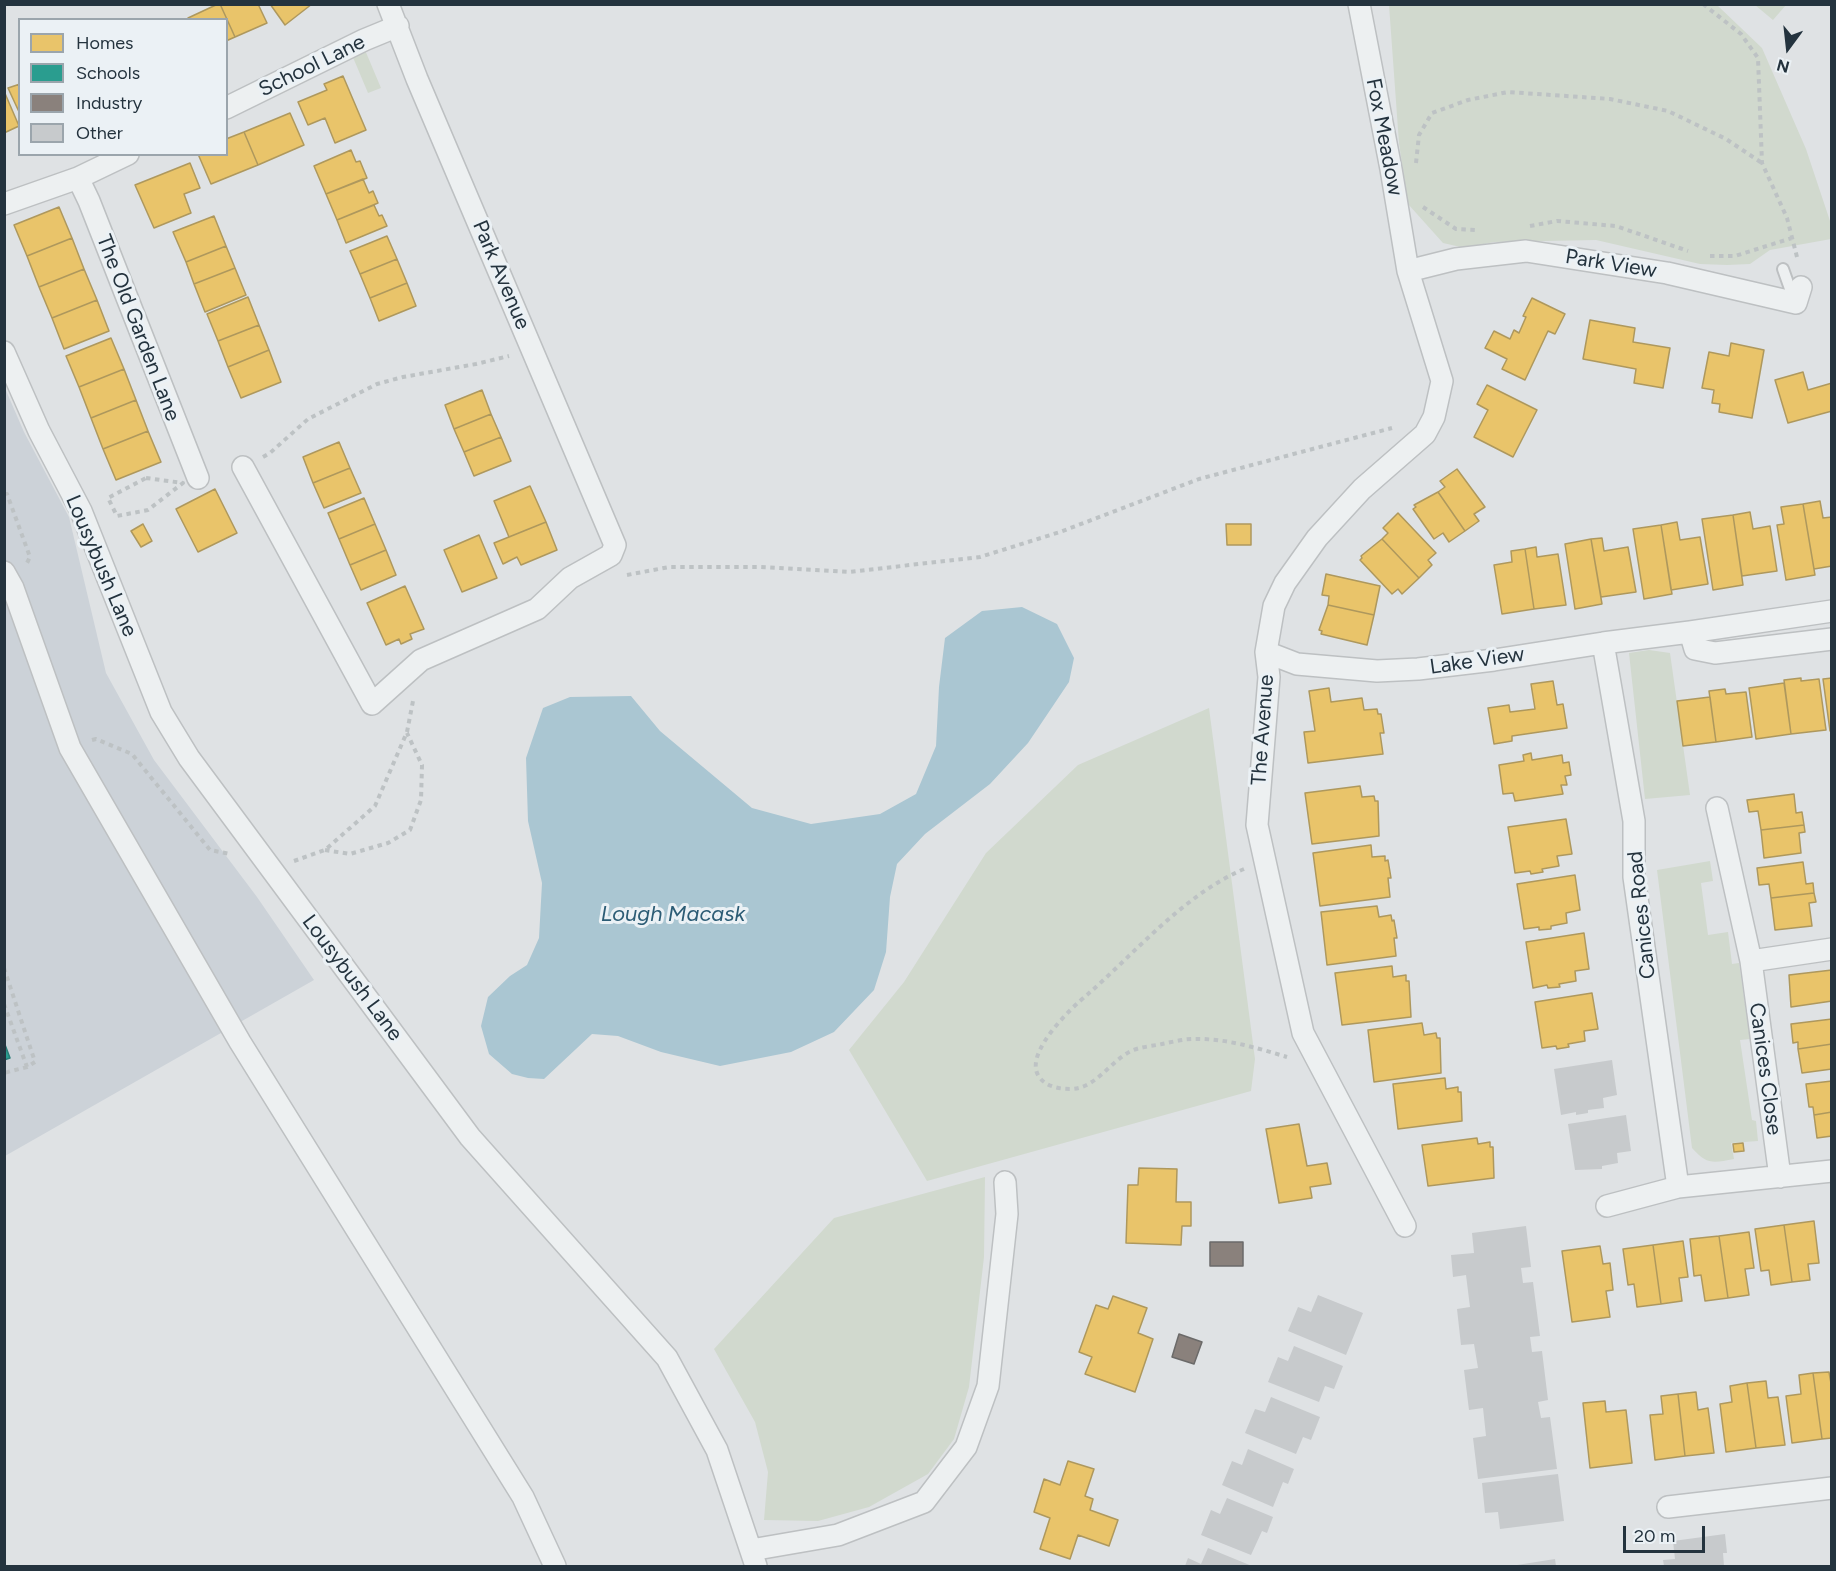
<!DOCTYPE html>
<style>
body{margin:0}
#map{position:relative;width:1836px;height:1571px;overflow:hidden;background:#dfe2e4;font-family:Figtree,sans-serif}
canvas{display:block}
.frame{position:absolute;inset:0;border:6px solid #24333e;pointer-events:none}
.legend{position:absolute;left:18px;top:18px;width:210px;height:138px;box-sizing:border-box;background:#ebf1f5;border:2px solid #9ba5ac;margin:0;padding:8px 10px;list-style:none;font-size:18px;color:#24333e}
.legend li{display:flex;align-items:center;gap:12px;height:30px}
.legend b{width:30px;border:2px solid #9ba5ac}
.north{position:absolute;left:1758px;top:18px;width:60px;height:60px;-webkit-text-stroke:4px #ebf1f5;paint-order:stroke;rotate:195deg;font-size:16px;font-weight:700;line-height:24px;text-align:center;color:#24333e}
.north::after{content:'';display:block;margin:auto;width:21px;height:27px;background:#24333e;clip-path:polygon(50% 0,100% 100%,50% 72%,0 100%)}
.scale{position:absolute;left:1623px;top:1526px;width:82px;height:27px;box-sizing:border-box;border:3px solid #24333e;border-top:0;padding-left:8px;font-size:18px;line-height:21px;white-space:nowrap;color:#24333e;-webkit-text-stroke:4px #ebf1f5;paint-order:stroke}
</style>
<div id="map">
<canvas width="1836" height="1571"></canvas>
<div class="frame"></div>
<ul class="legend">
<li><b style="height:16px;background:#e9c46a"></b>Homes</li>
<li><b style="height:16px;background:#2a9d8f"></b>Schools</li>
<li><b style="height:16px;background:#8a817c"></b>Industry</li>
<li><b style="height:16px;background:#c7cacc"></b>Other</li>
</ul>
<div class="north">N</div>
<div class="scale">20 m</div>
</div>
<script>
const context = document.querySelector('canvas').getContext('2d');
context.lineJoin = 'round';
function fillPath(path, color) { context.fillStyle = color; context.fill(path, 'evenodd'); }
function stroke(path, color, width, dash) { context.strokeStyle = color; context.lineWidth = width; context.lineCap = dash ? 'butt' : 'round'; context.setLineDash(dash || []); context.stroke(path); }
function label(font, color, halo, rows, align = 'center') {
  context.font = font + ' Figtree,sans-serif'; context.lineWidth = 6; context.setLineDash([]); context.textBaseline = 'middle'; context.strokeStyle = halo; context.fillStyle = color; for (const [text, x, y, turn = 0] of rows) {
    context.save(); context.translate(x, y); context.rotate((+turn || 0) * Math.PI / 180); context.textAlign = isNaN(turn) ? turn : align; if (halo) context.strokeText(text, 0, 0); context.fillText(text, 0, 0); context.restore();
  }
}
const built = new Path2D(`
 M 4,386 L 24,432 L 69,517 L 106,673 L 154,760 L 257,897 L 314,980 L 5,1156 Z`);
const green = new Path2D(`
 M 1389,5 L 1717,5 L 1762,48 L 1806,149 L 1831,224 L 1831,239 L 1770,250 L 1750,264 L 1727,265 L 1700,264 L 1596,240 L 1494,242 L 1465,248 L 1443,243 L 1408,204 L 1399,143 Z
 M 1755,5 L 1786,5 L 1773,20 Z
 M 365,50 L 381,88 L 368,93 L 352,55 Z
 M 1649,650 L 1670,653 L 1690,795 L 1645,799 L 1629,653 Z
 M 1209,708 L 1255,1059 L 1251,1091 L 927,1181 L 849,1050 L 904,982 L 986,853 L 1078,765 Z
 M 1710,861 L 1713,881 L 1701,883 L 1708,935 L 1728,932 L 1732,964 L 1739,963 L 1750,1039 L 1740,1040 L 1752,1120 L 1756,1121 L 1758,1141 L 1731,1143 L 1734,1159 C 1713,1163 1707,1165 1692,1148 L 1657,870 Z
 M 985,1177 L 984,1257 L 969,1387 L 954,1439 L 928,1474 L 869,1507 L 818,1521 L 764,1520 L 768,1472 L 755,1422 L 714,1349 L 834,1218 Z`);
const water = new Path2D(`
 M 1022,607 L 1057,624 L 1074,658 L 1069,682 L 1028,743 L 990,784 L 925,834 L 897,864 L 890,897 L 886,952 L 874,990 L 834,1032 L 791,1052 L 720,1066 L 661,1052 L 618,1036 L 592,1034 L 544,1079 L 528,1078 L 512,1074 L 489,1054 L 481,1026 L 488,997 L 510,976 L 527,965 L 539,938 L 542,883 L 528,821 L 526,758 L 543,708 L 570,697 L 631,696 L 660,731 L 752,808 L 811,824 L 880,814 L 916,794 L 936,746 L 939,687 L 945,638 L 982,611 Z`);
const homes = new Path2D(`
 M 218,4 L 220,4 L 235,37 L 226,41 L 226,20 L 189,20 L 188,18 Z
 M 220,4 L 258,4 L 267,23 L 235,37 Z
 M 270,4 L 312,4 L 285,25 Z
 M 343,76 L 366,130 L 335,143 L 325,118 L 308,125 L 298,102 L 327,90 L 324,84 Z
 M 20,84 L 20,114 L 8,88 Z
 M 4,91 L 19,126 L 4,133 Z
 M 290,113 L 304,145 L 258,165 L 244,132 Z
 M 244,132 L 258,165 L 211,184 L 198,154 L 226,154 L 226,139 Z
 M 351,150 L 356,162 L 360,161 L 367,178 L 326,194 L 314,166 Z
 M 190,163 L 200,188 L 184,194 L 191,213 L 154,228 L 135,185 Z
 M 363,179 L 369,193 L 373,191 L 378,203 L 337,220 L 326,194 Z
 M 374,205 L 379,216 L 382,215 L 387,226 L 346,243 L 337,220 Z
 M 59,207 L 72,238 L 27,256 L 14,225 Z
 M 214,216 L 226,246 L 186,262 L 173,232 Z
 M 387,236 L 397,259 L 360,274 L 350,251 Z
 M 72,238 L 84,269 L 39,287 L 27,256 Z
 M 226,246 L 235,268 L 194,284 L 186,262 Z
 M 397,259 L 407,283 L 370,298 L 360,274 Z
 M 235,268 L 246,295 L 205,312 L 194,284 Z
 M 84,269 L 97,300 L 52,318 L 39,287 Z
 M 407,283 L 416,306 L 379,321 L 370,298 Z
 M 248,297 L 259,325 L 218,341 L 207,314 Z
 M 1532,298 L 1565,314 L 1555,334 L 1548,331 L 1525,380 L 1502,369 L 1507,359 L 1485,348 L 1494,331 L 1510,339 L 1514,330 L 1519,333 L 1526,317 L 1523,316 Z
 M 97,300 L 109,331 L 64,349 L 52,318 Z
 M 1590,320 L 1635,328 L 1633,342 L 1670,348 L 1663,388 L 1634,383 L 1636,369 L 1583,359 Z
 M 259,325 L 269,350 L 228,367 L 218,341 Z
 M 111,338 L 124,369 L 79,387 L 66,356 Z
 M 1731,343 L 1764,350 L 1752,418 L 1719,412 L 1720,404 L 1712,403 L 1714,390 L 1702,388 L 1709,352 L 1729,356 Z
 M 269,350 L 281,382 L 241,398 L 228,367 Z
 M 124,369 L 136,400 L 91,418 L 79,387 Z
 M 1803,372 L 1808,390 L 1832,383 L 1832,411 L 1788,423 L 1775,380 Z
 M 1487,385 L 1537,410 L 1513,457 L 1474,437 L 1488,410 L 1477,404 Z
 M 482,390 L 491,414 L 454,429 L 445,405 Z
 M 136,400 L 148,431 L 103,449 L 91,418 Z
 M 491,414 L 501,437 L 464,452 L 454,429 Z
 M 148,431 L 161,462 L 116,480 L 103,449 Z
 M 501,437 L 511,461 L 474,476 L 464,452 Z
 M 339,442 L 350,468 L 313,483 L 303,457 Z
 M 350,468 L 361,493 L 324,508 L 313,483 Z
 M 1457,469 L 1485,507 L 1474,514 L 1479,521 L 1465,531 L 1438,492 L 1445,487 L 1440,481 Z
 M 530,486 L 546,522 L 509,537 L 494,501 Z
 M 215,489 L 237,533 L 198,552 L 176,509 Z
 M 1438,492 L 1465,531 L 1449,542 L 1443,533 L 1434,539 L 1413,509 L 1416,507 L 1414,505 Z
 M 364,498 L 375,524 L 339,539 L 328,513 Z
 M 1820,501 L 1823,518 L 1832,517 L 1832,566 L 1814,569 L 1803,504 Z
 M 1803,504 L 1815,575 L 1786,580 L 1777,525 L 1784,524 L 1781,507 Z
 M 1750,512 L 1753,529 L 1770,526 L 1777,571 L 1742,576 L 1733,515 Z
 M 1398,513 L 1436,553 L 1428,560 L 1432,565 L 1419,578 L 1382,539 L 1388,533 L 1383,528 Z
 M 1733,515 L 1743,585 L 1713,590 L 1702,519 Z
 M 546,522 L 557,550 L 521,565 L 517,557 L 503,564 L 494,543 Z
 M 1677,522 L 1680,540 L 1700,537 L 1708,584 L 1671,590 L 1661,525 Z
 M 143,524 L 152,541 L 141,547 L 131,531 Z
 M 375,524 L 386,550 L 350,565 L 339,539 Z
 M 1226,524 L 1251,524 L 1251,545 L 1227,545 Z
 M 1661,525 L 1672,594 L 1644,599 L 1633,529 Z
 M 479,535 L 497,578 L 462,592 L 444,550 Z
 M 1602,538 L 1604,551 L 1628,547 L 1636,592 L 1601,597 L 1591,539 Z
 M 1382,539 L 1419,578 L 1402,594 L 1398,589 L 1392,594 L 1360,560 L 1362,558 L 1361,556 Z
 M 1591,539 L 1602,604 L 1575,609 L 1565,544 Z
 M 1536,547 L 1537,557 L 1558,554 L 1566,605 L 1534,609 L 1525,549 Z
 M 1525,549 L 1534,609 L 1502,614 L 1494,565 L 1512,562 L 1511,551 Z
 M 386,550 L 396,575 L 361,590 L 350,565 Z
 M 1326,574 L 1380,586 L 1374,615 L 1328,605 L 1329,596 L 1322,595 Z
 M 405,586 L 424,629 L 410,634 L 412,639 L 401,644 L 399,639 L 386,645 L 367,603 Z
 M 1328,605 L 1374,615 L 1367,645 L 1321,634 L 1322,631 L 1319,630 Z
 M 1801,678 L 1801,681 L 1819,679 L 1826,730 L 1791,734 L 1784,680 Z
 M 1832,678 L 1832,730 L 1830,731 L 1823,679 Z
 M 1553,681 L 1557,705 L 1563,704 L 1567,728 L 1512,736 L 1512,741 L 1494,744 L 1488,708 L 1509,705 L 1510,712 L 1535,709 L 1531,684 Z
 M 1784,683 L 1791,734 L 1756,739 L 1749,688 Z
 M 1329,688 L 1331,702 L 1362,698 L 1364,710 L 1377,709 L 1378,714 L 1381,714 L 1384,733 L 1380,733 L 1383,754 L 1308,763 L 1304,732 L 1315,731 L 1309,691 Z
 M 1725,689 L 1726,694 L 1746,692 L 1752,737 L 1716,742 L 1709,691 Z
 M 1710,697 L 1716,742 L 1683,746 L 1677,701 Z
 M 1531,753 L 1532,760 L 1562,755 L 1563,763 L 1569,762 L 1571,775 L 1565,776 L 1567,785 L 1561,785 L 1563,794 L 1515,801 L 1513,793 L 1503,794 L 1499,765 L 1524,761 L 1523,755 Z
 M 1360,786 L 1362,797 L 1374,796 L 1375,801 L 1378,801 L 1379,836 L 1312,844 L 1305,793 Z
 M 1794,794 L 1796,813 L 1802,812 L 1804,825 L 1761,830 L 1758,811 L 1749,812 L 1747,800 Z
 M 1566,819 L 1572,854 L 1557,856 L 1559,866 L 1542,869 L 1543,872 L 1531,874 L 1530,871 L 1515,873 L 1508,827 Z
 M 1804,825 L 1805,832 L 1799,833 L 1801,853 L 1764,858 L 1761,830 Z
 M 1371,845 L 1372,857 L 1385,856 L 1385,861 L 1388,860 L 1391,878 L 1388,878 L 1390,897 L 1320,906 L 1313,853 Z
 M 1803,862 L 1806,884 L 1813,883 L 1814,893 L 1771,898 L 1769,884 L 1759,885 L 1757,868 Z
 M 1575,875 L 1580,910 L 1566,913 L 1567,923 L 1551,926 L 1551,929 L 1539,930 L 1539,927 L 1524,929 L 1517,884 Z
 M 1814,893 L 1816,902 L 1809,903 L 1812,926 L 1775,930 L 1771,898 Z
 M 1377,906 L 1379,917 L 1391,915 L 1392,921 L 1394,920 L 1397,938 L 1394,938 L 1396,956 L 1327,965 L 1321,912 Z
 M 1584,933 L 1589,969 L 1575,971 L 1576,981 L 1559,984 L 1560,987 L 1548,988 L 1547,985 L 1533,988 L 1526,942 Z
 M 1392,966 L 1393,977 L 1406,975 L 1406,981 L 1409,981 L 1411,1017 L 1342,1025 L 1335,973 Z
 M 1832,970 L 1832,1001 L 1791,1007 L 1789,975 Z
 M 1592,993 L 1598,1029 L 1584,1031 L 1585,1041 L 1568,1044 L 1569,1047 L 1557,1049 L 1556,1046 L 1542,1048 L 1535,1002 Z
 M 1832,1019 L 1832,1044 L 1798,1049 L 1798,1042 L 1793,1043 L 1791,1024 Z
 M 1422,1023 L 1424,1035 L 1436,1033 L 1437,1038 L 1440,1038 L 1441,1073 L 1374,1082 L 1368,1030 Z
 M 1832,1044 L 1832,1069 L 1802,1073 L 1798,1049 Z
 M 1445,1078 L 1446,1089 L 1458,1087 L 1458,1092 L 1461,1092 L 1462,1121 L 1398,1129 L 1393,1084 Z
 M 1832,1081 L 1832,1112 L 1814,1115 L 1813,1107 L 1809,1107 L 1806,1084 Z
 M 1832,1112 L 1832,1136 L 1817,1138 L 1814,1115 Z
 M 1299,1124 L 1307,1166 L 1327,1163 L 1331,1184 L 1310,1187 L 1312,1198 L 1279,1203 L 1266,1129 Z
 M 1477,1138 L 1478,1144 L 1490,1142 L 1490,1147 L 1493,1147 L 1494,1178 L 1428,1186 L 1422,1145 Z
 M 1743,1143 L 1744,1151 L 1734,1152 L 1733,1144 Z
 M 1139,1168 L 1177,1169 L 1176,1202 L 1191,1202 L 1191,1226 L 1182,1226 L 1181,1245 L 1126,1243 L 1128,1185 L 1138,1185 Z
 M 1814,1221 L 1819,1263 L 1808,1264 L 1810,1280 L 1792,1282 L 1784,1225 Z
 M 1784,1225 L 1792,1282 L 1771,1285 L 1769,1270 L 1761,1271 L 1755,1229 Z
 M 1749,1232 L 1754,1268 L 1745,1269 L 1749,1295 L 1728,1298 L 1719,1236 Z
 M 1719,1236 L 1728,1298 L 1705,1301 L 1701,1275 L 1694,1276 L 1690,1239 Z
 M 1683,1241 L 1688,1277 L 1679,1278 L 1682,1301 L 1661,1304 L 1653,1245 Z
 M 1653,1245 L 1661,1304 L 1637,1307 L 1634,1284 L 1628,1285 L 1623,1249 Z
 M 1600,1246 L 1603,1264 L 1610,1263 L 1613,1290 L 1606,1291 L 1610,1317 L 1572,1322 L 1562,1251 Z
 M 1113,1296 L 1147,1308 L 1138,1333 L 1153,1339 L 1135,1392 L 1085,1374 L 1092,1357 L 1079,1352 L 1096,1305 L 1108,1309 Z
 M 1829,1372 L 1832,1389 L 1832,1438 L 1822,1439 L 1813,1373 Z
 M 1813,1373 L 1822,1439 L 1792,1443 L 1786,1396 L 1801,1394 L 1799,1375 Z
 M 1766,1381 L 1768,1398 L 1778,1397 L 1785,1445 L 1756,1448 L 1747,1383 Z
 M 1747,1383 L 1756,1448 L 1726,1452 L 1720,1404 L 1732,1402 L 1730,1386 Z
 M 1696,1392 L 1698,1410 L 1708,1408 L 1714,1453 L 1685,1456 L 1678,1394 Z
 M 1678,1394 L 1685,1456 L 1655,1460 L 1650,1415 L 1663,1414 L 1661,1396 Z
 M 1605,1401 L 1606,1412 L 1626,1410 L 1632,1463 L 1590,1468 L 1583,1403 Z
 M 1068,1461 L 1094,1469 L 1085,1496 L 1093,1499 L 1090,1510 L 1118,1520 L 1109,1546 L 1078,1535 L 1070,1559 L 1040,1549 L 1050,1518 L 1034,1512 L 1044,1479 L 1060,1485 Z`);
const schools = new Path2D(`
 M 4,1042 L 10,1058 L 4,1060 Z`);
const industry = new Path2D(`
 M 1210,1242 L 1243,1242 L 1243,1266 L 1210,1266 Z
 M 1179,1334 L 1202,1342 L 1194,1364 L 1172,1357 Z`);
const building = new Path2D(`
 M 1612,1060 L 1617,1095 L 1603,1098 L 1604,1108 L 1588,1110 L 1588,1113 L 1576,1115 L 1576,1112 L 1561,1115 L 1554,1069 Z
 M 1626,1115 L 1631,1151 L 1617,1153 L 1618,1163 L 1602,1166 L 1602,1169 L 1575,1170 L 1568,1124 Z
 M 1526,1226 L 1531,1267 L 1521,1268 L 1523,1283 L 1533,1282 L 1540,1336 L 1530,1337 L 1532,1352 L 1542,1351 L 1548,1400 L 1538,1402 L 1541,1418 L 1550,1417 L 1557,1469 L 1478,1479 L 1473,1438 L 1486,1436 L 1483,1408 L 1469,1410 L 1464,1370 L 1478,1368 L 1474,1344 L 1461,1345 L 1457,1309 L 1470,1307 L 1466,1275 L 1453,1277 L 1451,1255 L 1474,1253 L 1472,1233 Z
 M 1318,1295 L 1363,1313 L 1346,1355 L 1288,1331 L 1298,1307 L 1311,1312 Z
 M 1294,1346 L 1343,1366 L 1334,1389 L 1325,1386 L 1319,1402 L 1268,1382 L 1278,1357 L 1288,1361 Z
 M 1271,1397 L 1320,1417 L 1311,1440 L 1303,1437 L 1296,1454 L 1245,1433 L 1255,1409 L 1265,1412 Z
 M 1248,1449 L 1294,1469 L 1288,1484 L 1283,1482 L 1273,1507 L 1222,1485 L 1232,1461 L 1242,1465 Z
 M 1558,1474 L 1564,1521 L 1500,1529 L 1498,1512 L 1485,1513 L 1482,1483 Z
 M 1227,1498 L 1273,1517 L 1267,1533 L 1262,1531 L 1251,1555 L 1201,1535 L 1211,1510 L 1220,1514 Z
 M 1725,1534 L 1727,1553 L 1723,1553 L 1724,1566 L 1664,1566 L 1663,1560 L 1675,1559 L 1673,1541 Z
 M 1208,1548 L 1252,1566 L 1185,1566 L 1188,1558 L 1201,1564 Z
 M 1555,1559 L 1556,1566 L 1517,1566 L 1517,1565 Z`);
const path = new Path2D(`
 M 1703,4 L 1741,34 L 1758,58 L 1762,163 L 1787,218 L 1797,257
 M 1416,163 L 1419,135 L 1432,113 L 1468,100 L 1508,92 L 1610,99 L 1668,111 L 1726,139 L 1762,163
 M 1423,207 L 1456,229 L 1477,230
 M 1530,226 L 1557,221 L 1616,226 L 1688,251
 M 1710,256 L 1735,256 L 1792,238
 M 263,457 L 270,453 L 308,419 L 377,384 L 403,377 L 476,364 L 509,356
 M 146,478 L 183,483 L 148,510 L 117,516 L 108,498 Z
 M 4,494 L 7,494 L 30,557 L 27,563
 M 627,575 L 669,567 L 761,567 L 849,572 L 980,557 L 1060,532 L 1199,479 L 1392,428
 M 92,740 L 96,739 L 132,754 L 210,850 L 230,854
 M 325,850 L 350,854 L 388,843 L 410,830 L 421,800 L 422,765 L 407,733
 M 294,861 L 325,850 L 375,806 L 407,732 L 413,701
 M 1244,869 C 1185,894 1136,952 1088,994 C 1071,1008 1025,1052 1038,1075 C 1044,1086 1058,1089 1070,1089 C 1096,1089 1109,1062 1131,1051 C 1140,1047 1152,1046 1162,1044 C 1172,1042 1183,1039 1193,1039 C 1225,1038 1257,1048 1287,1057
 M 4,968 L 35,1062 L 27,1067 L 4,1073
 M 4,1004 L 27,1067`);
const service = new Path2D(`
 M 1783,269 L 1794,300`);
const minor = new Path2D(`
 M 1359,4 L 1391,169 L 1408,271 L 1442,381 L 1434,417 L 1425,434 L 1362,489 L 1317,538 L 1285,583 L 1274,606 L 1266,652 L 1269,677 L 1257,825 L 1303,1033 L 1405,1226
 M 226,108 L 364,40 L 398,26
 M 78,178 L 89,201 L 198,478
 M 4,204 L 78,178 L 128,154
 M 1408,271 L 1456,259 L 1526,251 L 1667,273 L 1796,303 L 1801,287
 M 4,352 L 39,431 L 81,511 L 161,712 L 189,758 L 470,1137 L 667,1358 L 717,1450 L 756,1566
 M 243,467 L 372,704 L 421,660 L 537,609 L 570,578 L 611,555 L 615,545 L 417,79 L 388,4
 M 4,572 L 13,588 L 70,748 L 240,1042 L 523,1497 L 555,1566
 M 1690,632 L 1695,649 L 1715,653 L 1832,639
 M 1603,643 L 1634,821 L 1634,877 L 1678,1187
 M 1266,652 L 1297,664 L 1377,671 L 1418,669 L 1494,660 L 1603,643 L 1690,632 L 1832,611
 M 1717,808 L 1751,961 L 1780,1177
 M 1751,961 L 1832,949
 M 1607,1206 L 1678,1187 L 1832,1171
 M 1668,1507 L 1832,1488
 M 751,1550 L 838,1535 L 924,1502 L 966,1447 L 988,1386 L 1007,1214 L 1005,1182`);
const streetNames = [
 ["School Lane",312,66,-26],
 ["Fox Meadow",1384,137,79],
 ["Park View",1611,264,9],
 ["Park Avenue",501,275,67],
 ["The Old Garden Lane",138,328,69],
 ["Lousybush Lane",101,566,67],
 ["Lake View",1477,661,-8],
 ["The Avenue",1263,730,-86],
 ["Canices Road",1642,915,-96],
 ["Lousybush Lane",352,978,53],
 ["Canices Close",1765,1069,82]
];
const waterNames = [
 ["Lough Macask",673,915]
];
fillPath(built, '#ccd2d8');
fillPath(green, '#d1d9ce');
fillPath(water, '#aac6d2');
fillPath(homes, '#e9c46a');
stroke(homes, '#ae985d', 1.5);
fillPath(schools, '#2a9d8f');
stroke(schools, '#287d77', 1.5);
fillPath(industry, '#8a817c');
stroke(industry, '#6b6a69', 1.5);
fillPath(building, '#c7cacc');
stroke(service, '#bdc0c2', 14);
stroke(minor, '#bdc0c2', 24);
stroke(path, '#bdc2c4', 4, [4.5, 4.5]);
stroke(service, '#edf0f1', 10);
stroke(minor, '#edf0f1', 21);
label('21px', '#24333e', '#ebf1f5', streetNames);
label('italic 22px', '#2c5c75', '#ebf1f5', waterNames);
</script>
